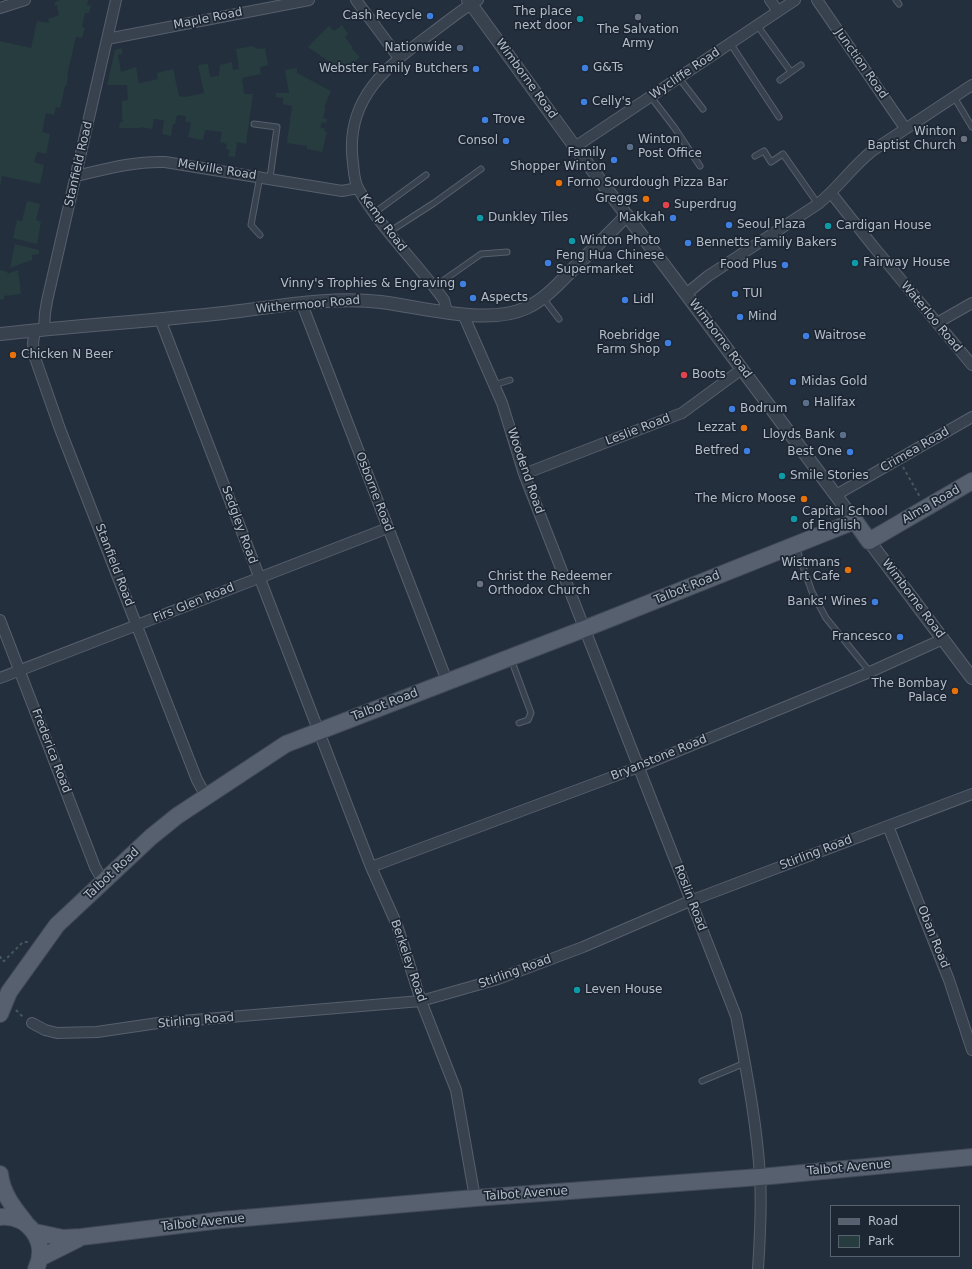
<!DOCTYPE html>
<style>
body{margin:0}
#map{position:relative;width:972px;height:1269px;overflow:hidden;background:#242f3e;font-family:"DejaVu Sans",sans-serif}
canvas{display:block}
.legend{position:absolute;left:830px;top:1205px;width:130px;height:52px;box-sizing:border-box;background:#1d2633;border:1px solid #59626f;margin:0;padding:5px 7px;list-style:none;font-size:12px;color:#b4bcc9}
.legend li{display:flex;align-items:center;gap:8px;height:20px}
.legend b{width:20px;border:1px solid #59626f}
</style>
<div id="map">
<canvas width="972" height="1269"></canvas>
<ul class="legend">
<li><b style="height:5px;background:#56606e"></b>Road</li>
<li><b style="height:11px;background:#263c3f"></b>Park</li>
</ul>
</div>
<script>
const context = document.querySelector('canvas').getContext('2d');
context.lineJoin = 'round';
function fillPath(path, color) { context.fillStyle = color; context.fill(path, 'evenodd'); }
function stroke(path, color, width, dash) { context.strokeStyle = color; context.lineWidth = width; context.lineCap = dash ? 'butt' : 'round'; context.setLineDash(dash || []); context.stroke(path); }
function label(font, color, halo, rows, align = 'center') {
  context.font = font + ' "DejaVu Sans",sans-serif'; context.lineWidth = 3.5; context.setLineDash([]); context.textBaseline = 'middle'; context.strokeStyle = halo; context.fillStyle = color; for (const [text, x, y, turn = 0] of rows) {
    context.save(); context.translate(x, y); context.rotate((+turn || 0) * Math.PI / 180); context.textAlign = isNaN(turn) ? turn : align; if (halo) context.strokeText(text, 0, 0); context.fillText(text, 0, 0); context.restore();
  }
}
const green = new Path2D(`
 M 60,0 L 88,0 L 87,5 L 91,6 L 89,13 L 85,13 L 82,27 L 85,28 L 82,38 L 76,37 L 67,75 L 68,75 L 66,87 L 65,86 L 60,108 L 56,107 L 54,115 L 46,113 L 42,132 L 50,134 L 46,154 L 37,152 L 34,162 L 44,165 L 40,184 L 2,176 L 0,186 L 0,41 L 31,48 L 37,21 L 49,23 L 48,19 L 59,15 L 57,8 L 57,5 L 54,5 L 55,2 Z
 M 342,25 L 348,34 L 345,37 L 353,48 L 352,49 L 360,57 L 344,72 L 308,47 L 329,26 L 334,31 Z
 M 252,46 L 258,49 L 265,48 L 268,65 L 260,67 L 261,74 L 242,78 L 244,94 L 253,94 L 246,144 L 237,142 L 235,157 L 228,156 L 230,150 L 226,149 L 227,144 L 220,142 L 222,132 L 205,130 L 203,140 L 188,137 L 191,123 L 185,121 L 186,116 L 177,115 L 175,124 L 173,124 L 171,136 L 162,134 L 164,120 L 154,119 L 152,129 L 141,127 L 140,128 L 119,128 L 120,123 L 124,120 L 122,119 L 122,101 L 128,100 L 127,85 L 107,85 L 115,50 L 122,48 L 122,54 L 118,55 L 121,72 L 136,67 L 139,83 L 158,79 L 157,73 L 173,69 L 179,96 L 185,97 L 204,93 L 198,65 L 208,64 L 210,77 L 219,76 L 220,65 L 232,62 L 233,70 L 239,69 L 236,49 Z
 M 297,68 L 297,73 L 331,91 L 324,107 L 326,108 L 323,118 L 327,119 L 326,123 L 322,122 L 320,127 L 325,129 L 324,131 L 327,132 L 322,152 L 307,149 L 307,146 L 287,143 L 292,106 L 283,104 L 283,98 L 276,97 L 276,93 L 289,93 L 285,70 Z
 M 27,201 L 40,204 L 36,220 L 41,222 L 37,244 L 13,238 L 17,220 L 22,221 Z
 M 15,244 L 39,250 L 39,254 L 32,255 L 32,260 L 10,268 Z
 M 0,270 L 8,272 L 7,274 L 18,270 L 21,294 L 4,296 L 4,299 L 0,300 Z`);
const path = new Path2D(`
 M 903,467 L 920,497
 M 0,956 L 2,961 L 4,961 L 23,942 L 29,942
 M 16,1010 L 23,1017`);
const service = new Path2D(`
 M 896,0 L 899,4
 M 757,25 L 791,72 L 780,80
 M 730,43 L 779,117
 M 791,72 L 801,65
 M 679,78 L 703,109
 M 651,97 L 674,127 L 700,166
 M 954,97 L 972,127
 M 254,124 L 277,127 L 270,178
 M 755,156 L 764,151 L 771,162 L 783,154 L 818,204
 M 260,176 L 251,225 L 260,235
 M 374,213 L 426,175
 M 389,232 L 434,203 L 481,169
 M 434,287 L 481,254 L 507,252
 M 543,298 L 559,319
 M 494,385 L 510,380
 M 796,547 L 812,592 L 826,618 L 870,672
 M 511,659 L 531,713 L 528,720 L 519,723
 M 702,1081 L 745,1063`);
const minor = new Path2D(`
 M 356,0 L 399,58
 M 770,0 L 778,11
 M 817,0 L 905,128
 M 0,8 L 25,0
 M 107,39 L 309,0
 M 575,147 L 795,0
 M 76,176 C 106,169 134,161 165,162 L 342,191 L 358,188
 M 831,193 L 873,246 L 972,365
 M 686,294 L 708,276 L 818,204 C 838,188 852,167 872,151 L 972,85
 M 302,304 L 447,681
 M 447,312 L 444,300 C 417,263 382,230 359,190 C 354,182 354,172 353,163 C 344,99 387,66 433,32 C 448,21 462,9 478,0
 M 463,314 L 502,403 L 524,474 L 736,1016 C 746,1069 757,1123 760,1177 C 762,1208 760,1238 758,1269
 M 160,319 L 371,867 L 397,925 L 421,1001 L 456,1090 L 475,1198
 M 937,323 L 972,303
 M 44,329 L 45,313 L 47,301 L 116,0
 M 35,330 L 33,343 L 34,355 L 60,429 L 197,780 L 206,796
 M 524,474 L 682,413 L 742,369
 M 836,495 L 972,417
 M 0,620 L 95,867 L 103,881
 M 0,678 L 388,528
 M 888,826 L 949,980 L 972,1050
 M 371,867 L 639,767 L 870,672 L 943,639
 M 32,1023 L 45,1030 L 57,1033 L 97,1032 L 158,1023 L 421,1001 L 498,979 L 583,947 L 690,901 L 972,794`);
const tertiary = new Path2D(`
 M 468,0 L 575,147 L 674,278 L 855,521
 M 0,334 C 75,326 149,321 224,313 C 275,307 329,296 381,302 C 421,307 488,326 526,308 C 546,299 562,280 577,265 C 594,248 611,232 627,215
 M 869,541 L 972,678`);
const primary = new Path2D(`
 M 0,1014 L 9,992 L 57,925 L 151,837 L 177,816 L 286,744 L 584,629 L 855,521 L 869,541 L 972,481
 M 0,1174 C 2,1193 13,1207 25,1222
 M 0,1217 C 29,1214 49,1243 36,1269
 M 35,1232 L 63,1238 L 81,1237 L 222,1220 L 475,1198 L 760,1177 L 972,1157
 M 40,1258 L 78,1239`);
const markers = [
 [430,16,4,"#3f7fe0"],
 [638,17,4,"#6b7280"],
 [580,19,4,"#0f9aa8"],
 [460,48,4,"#5c6f8a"],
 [585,68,4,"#3f7fe0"],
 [476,69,4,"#3f7fe0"],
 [584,102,4,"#3f7fe0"],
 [485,120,4,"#3f7fe0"],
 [964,139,4,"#6b7280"],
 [506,141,4,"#3f7fe0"],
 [630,147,4,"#5c6f8a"],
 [614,160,4,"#3f7fe0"],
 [559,183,4,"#e8710a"],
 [646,199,4,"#e8710a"],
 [666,205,4,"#e0444e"],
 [480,218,4,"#0f9aa8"],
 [673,218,4,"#3f7fe0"],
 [729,225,4,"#3f7fe0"],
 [828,226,4,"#0f9aa8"],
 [572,241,4,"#0f9aa8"],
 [688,243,4,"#3f7fe0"],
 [548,263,4,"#3f7fe0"],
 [855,263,4,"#0f9aa8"],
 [785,265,4,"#3f7fe0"],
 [463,284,4,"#3f7fe0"],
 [735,294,4,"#3f7fe0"],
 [473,298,4,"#3f7fe0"],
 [625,300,4,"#3f7fe0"],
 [740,317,4,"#3f7fe0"],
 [806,336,4,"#3f7fe0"],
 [668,343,4,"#3f7fe0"],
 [13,355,4,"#e8710a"],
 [684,375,4,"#e0444e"],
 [793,382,4,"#3f7fe0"],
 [806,403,4,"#5c6f8a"],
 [732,409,4,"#3f7fe0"],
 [744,428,4,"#e8710a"],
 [843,435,4,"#5c6f8a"],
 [747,451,4,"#3f7fe0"],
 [850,452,4,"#3f7fe0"],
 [782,476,4,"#0f9aa8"],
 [804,499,4,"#e8710a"],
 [794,519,4,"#0f9aa8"],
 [848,570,4,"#e8710a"],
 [480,584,4,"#6b7280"],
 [875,602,4,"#3f7fe0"],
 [900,637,4,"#3f7fe0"],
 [955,691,4,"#e8710a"],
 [577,990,4,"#0f9aa8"]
];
const poiNames = [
 ["The place",572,12,"right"],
 ["next door",572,26,"right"],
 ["Cash Recycle",422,16,"right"],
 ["The Salvation",638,30,"center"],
 ["Army",638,44,"center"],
 ["Nationwide",452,48,"right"],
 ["G&Ts",593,68],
 ["Webster Family Butchers",468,69,"right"],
 ["Celly's",592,102],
 ["Trove",493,120],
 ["Winton",956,132,"right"],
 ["Baptist Church",956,146,"right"],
 ["Winton",638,140],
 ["Post Office",638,154],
 ["Consol",498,141,"right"],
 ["Family",606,153,"right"],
 ["Shopper Winton",606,167,"right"],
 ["Forno Sourdough Pizza Bar",567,183],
 ["Greggs",638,199,"right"],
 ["Superdrug",674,205],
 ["Dunkley Tiles",488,218],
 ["Makkah",665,218,"right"],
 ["Seoul Plaza",737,225],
 ["Cardigan House",836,226],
 ["Winton Photo",580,241],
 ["Bennetts Family Bakers",696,243],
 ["Feng Hua Chinese",556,256],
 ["Supermarket",556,270],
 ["Fairway House",863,263],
 ["Food Plus",777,265,"right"],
 ["Vinny's Trophies & Engraving",455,284,"right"],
 ["TUI",743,294],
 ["Aspects",481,298],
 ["Lidl",633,300],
 ["Mind",748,317],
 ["Roebridge",660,336,"right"],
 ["Farm Shop",660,350,"right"],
 ["Waitrose",814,336],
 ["Chicken N Beer",21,355],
 ["Boots",692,375],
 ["Midas Gold",801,382],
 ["Halifax",814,403],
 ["Bodrum",740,409],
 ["Lezzat",736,428,"right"],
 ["Lloyds Bank",835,435,"right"],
 ["Betfred",739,451,"right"],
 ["Best One",842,452,"right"],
 ["Smile Stories",790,476],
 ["The Micro Moose",796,499,"right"],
 ["Capital School",802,512],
 ["of English",802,526],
 ["Wistmans",840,563,"right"],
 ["Art Cafe",840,577,"right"],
 ["Christ the Redeemer",488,577],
 ["Orthodox Church",488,591],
 ["Banks' Wines",867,602,"right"],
 ["Francesco",892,637,"right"],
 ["The Bombay",947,684,"right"],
 ["Palace",947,698,"right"],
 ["Leven House",585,990]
];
const streetNames = [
 ["Maple Road",208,19,-11],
 ["Junction Road",861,64,55],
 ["Wycliffe Road",685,74,-34],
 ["Wimborne Road",526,79,54],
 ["Stanfield Road",79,164,-77],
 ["Melville Road",217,170,9],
 ["Kemp Road",383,223,53],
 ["Withermoor Road",308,305,-5],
 ["Waterloo Road",931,317,50],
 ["Wimborne Road",720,339,53],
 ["Leslie Road",638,430,-21],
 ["Crimea Road",915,450,-30],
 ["Woodend Road",525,471,71],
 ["Osborne Road",374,492,69],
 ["Alma Road",931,505,-30],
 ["Sedgley Road",239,525,70],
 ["Stanfield Road",114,565,69],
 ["Talbot Road",687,588,-22],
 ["Wimborne Road",913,599,53],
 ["Firs Glen Road",194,603,-22],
 ["Talbot Road",385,705,-21],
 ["Frederica Road",51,751,69],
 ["Bryanstone Road",659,758,-22],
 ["Stirling Road",816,853,-21],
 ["Talbot Road",112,874,-43],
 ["Roslin Road",690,898,69],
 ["Oban Road",933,937,68],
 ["Berkeley Road",408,961,71],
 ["Stirling Road",515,972,-20],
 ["Stirling Road",196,1021,-5],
 ["Talbot Avenue",849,1168,-5],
 ["Talbot Avenue",526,1194,-4],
 ["Talbot Avenue",203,1223,-6]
];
fillPath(green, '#263c3f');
stroke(service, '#565f6c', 7);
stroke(minor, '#565f6c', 12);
stroke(tertiary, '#565f6c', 14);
stroke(primary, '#414a57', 18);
stroke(path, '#44595c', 2, [3, 3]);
stroke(service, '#38414e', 5);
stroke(minor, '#38414e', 10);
stroke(tertiary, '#38414e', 12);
stroke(primary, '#56606e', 16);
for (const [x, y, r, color] of markers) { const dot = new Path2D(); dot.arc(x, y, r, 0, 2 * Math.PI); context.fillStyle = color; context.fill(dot); stroke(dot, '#1d2633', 1.5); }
label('12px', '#b4bcc9', '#1d2633', poiNames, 'left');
label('12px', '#b4bcc9', '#1d2633', streetNames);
</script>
